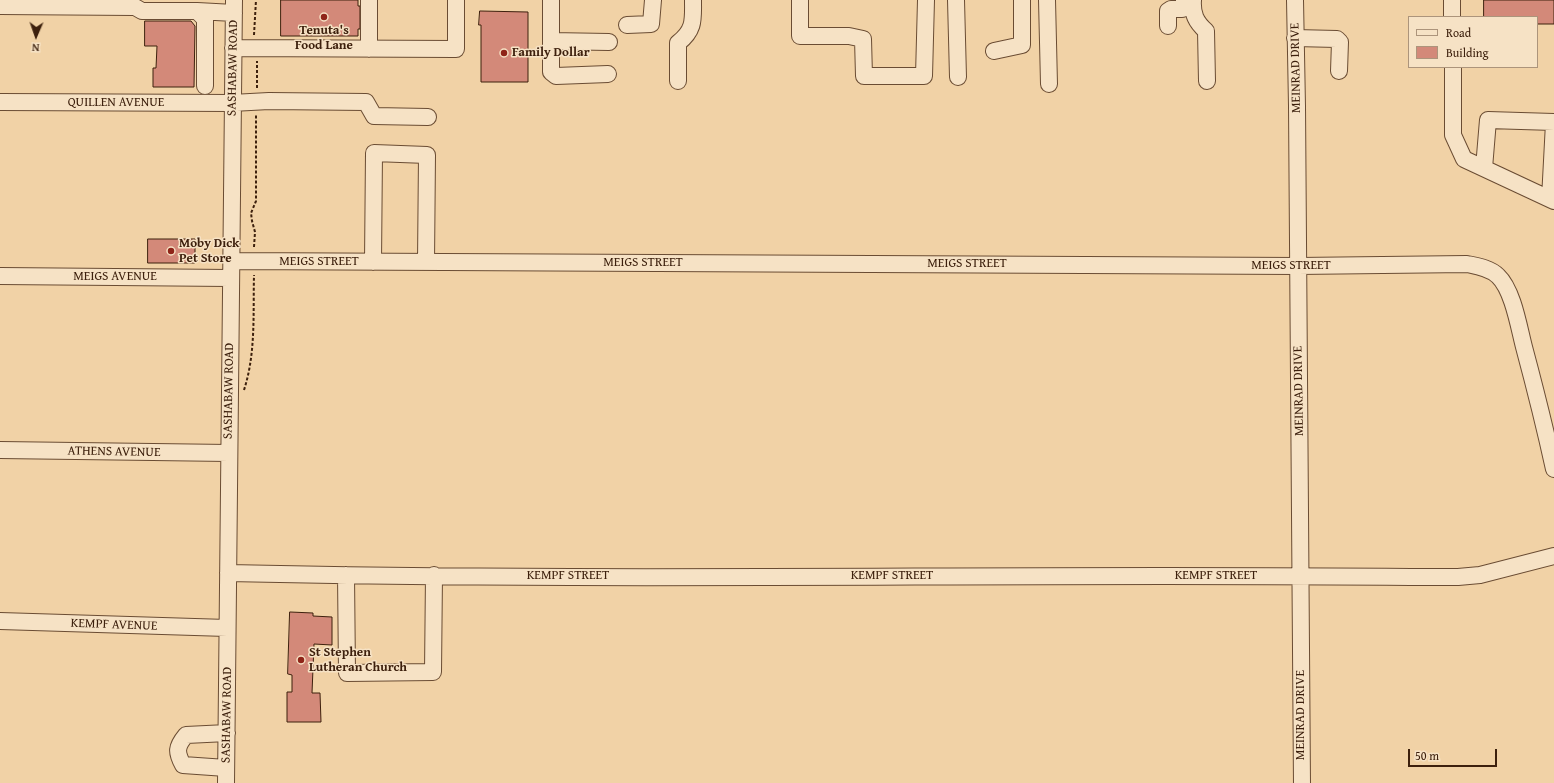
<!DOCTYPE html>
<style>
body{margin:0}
#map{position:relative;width:1554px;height:783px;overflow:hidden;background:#f1d2a6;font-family:"Gentium Book Plus",serif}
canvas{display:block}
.legend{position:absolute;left:1408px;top:16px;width:130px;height:52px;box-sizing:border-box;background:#f6e2c5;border:1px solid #ac947b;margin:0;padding:5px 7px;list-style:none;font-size:12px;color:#3d200d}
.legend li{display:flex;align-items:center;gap:8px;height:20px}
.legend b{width:20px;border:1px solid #ac947b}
.north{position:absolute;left:16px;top:16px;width:40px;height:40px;-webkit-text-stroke:3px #f6e2c5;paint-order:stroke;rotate:182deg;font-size:11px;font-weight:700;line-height:16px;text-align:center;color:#3d200d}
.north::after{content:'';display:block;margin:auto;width:14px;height:18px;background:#3d200d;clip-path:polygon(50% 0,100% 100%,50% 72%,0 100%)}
.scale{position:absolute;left:1408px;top:749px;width:89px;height:18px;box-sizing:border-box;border:2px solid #3d200d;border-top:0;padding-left:5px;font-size:12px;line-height:14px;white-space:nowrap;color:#3d200d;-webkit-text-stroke:3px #f6e2c5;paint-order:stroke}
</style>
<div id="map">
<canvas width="1554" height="783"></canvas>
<ul class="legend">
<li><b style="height:5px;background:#f6e2c5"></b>Road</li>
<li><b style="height:11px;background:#d38979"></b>Building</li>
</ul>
<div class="north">N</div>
<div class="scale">50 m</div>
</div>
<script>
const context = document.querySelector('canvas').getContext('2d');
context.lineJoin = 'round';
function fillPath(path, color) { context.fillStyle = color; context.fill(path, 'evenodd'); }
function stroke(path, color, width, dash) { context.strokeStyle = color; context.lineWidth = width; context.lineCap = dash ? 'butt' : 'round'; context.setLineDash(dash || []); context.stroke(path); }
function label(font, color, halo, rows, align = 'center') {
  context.font = font + ' "Gentium Book Plus",serif'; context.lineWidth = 3; context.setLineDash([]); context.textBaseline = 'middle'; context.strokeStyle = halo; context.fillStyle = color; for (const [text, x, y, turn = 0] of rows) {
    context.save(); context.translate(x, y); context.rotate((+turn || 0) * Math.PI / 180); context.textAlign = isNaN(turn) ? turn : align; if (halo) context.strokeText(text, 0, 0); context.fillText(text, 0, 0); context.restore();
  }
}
const building = new Path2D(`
 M 281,0 L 358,0 L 358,6 L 360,6 L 360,29 L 358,29 L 358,36 L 281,36 Z
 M 1484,0 L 1554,0 L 1554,24 L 1537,24 L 1537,17 L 1484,17 Z
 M 480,11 L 528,12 L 528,82 L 481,82 L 481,25 L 479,25 Z
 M 145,21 L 191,21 L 195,26 L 194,87 L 153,87 L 153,68 L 156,68 L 157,46 L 145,46 Z
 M 148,239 L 195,239 L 195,263 L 148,263 Z
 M 290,612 L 313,613 L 313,616 L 332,617 L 332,645 L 314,644 L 312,693 L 320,693 L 321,722 L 287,722 L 287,692 L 292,692 L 292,675 L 288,674 Z`);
const path = new Path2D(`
 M 254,35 L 256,0
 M 257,88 L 257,61
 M 254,247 L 255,232 L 252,221 L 251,213 L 256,201 L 256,115
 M 244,390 C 256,353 253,313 254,275`);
const minor = new Path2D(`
 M 551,0 L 551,72 L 556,76 L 608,74
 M 800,0 L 800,36 L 849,36 L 863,39 L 864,76 L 924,76 L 926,0
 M 956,0 L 958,77
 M 1047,0 L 1049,84
 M 1193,0 C 1192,14 1196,22 1206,31 L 1207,81
 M 1295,0 L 1297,106 L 1302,783
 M 1452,0 L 1452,17
 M 0,6 L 135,7 L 142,11 L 197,11 L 205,19 L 205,86
 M 197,11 L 234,13
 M 627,25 L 651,24 L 653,0
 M 1168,26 L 1168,11 L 1171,9 L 1182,9 L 1184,6 L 1184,0
 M 1295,38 L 1337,39 L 1340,42 L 1339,71
 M 551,41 L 609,42
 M 233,48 L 456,49 L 456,0
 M 369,49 L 369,0
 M 994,51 L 1022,45 L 1022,0
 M 1453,67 L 1453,135 L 1464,159 L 1554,201
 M 678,81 L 678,43 C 695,30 693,19 693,0
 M 0,102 L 232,103 L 269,101 L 366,102 L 374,116 L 428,117
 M 1484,168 L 1488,120 L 1554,122
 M 1550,199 L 1554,123
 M 231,261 L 1298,266 L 1467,264 C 1477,266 1490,268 1498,276 C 1513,290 1519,328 1524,347 C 1535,388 1545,428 1554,469
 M 373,262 L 374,153 L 427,155 L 426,262
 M 0,276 L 230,278
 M 0,450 L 229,453
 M 228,573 C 622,582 1017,573 1411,577 L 1458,577 L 1480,575 L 1554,556
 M 346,575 L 347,673 L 433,672 L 434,575
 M 0,621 L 227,628
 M 226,768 L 183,765 C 176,752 176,747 186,735 L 227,733
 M 226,783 L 234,0`);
const markers = [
 [324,17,4,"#8f2418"],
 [504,53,4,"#8f2418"],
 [171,251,4,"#8f2418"],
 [301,660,4,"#8f2418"]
];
const poiNames = [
 ["Tenuta's",324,31,"center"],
 ["Food Lane",324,46,"center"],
 ["Family Dollar",512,53],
 ["Moby Dick",179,244],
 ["Pet Store",179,259],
 ["St Stephen",309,653],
 ["Lutheran Church",309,668]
];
const streetNames = [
 ["SASHABAW ROAD",233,68,-89],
 ["MEINRAD DRIVE",1296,68,-91],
 ["QUILLEN AVENUE",116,103],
 ["MEIGS STREET",319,262],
 ["MEIGS STREET",643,263],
 ["MEIGS STREET",967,264],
 ["MEIGS STREET",1291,266],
 ["MEIGS AVENUE",115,277],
 ["SASHABAW ROAD",229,391,-89],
 ["MEINRAD DRIVE",1299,391,-91],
 ["ATHENS AVENUE",114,452,1],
 ["KEMPF STREET",568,576],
 ["KEMPF STREET",892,576],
 ["KEMPF STREET",1216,576],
 ["KEMPF AVENUE",114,625,2],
 ["SASHABAW ROAD",227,715,-89],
 ["MEINRAD DRIVE",1301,715,-90]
];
fillPath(building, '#d38979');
stroke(building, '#3d200d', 1);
stroke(minor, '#6a4c33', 18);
stroke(path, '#3d200d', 2, [3, 2]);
stroke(minor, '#f6e2c5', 16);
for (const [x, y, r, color] of markers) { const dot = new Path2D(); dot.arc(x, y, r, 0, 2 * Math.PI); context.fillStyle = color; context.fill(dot); stroke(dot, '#f6e2c5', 1.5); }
label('bold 13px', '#3d200d', '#f6e2c5', poiNames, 'left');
label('13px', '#3d200d', '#f6e2c5', streetNames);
</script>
